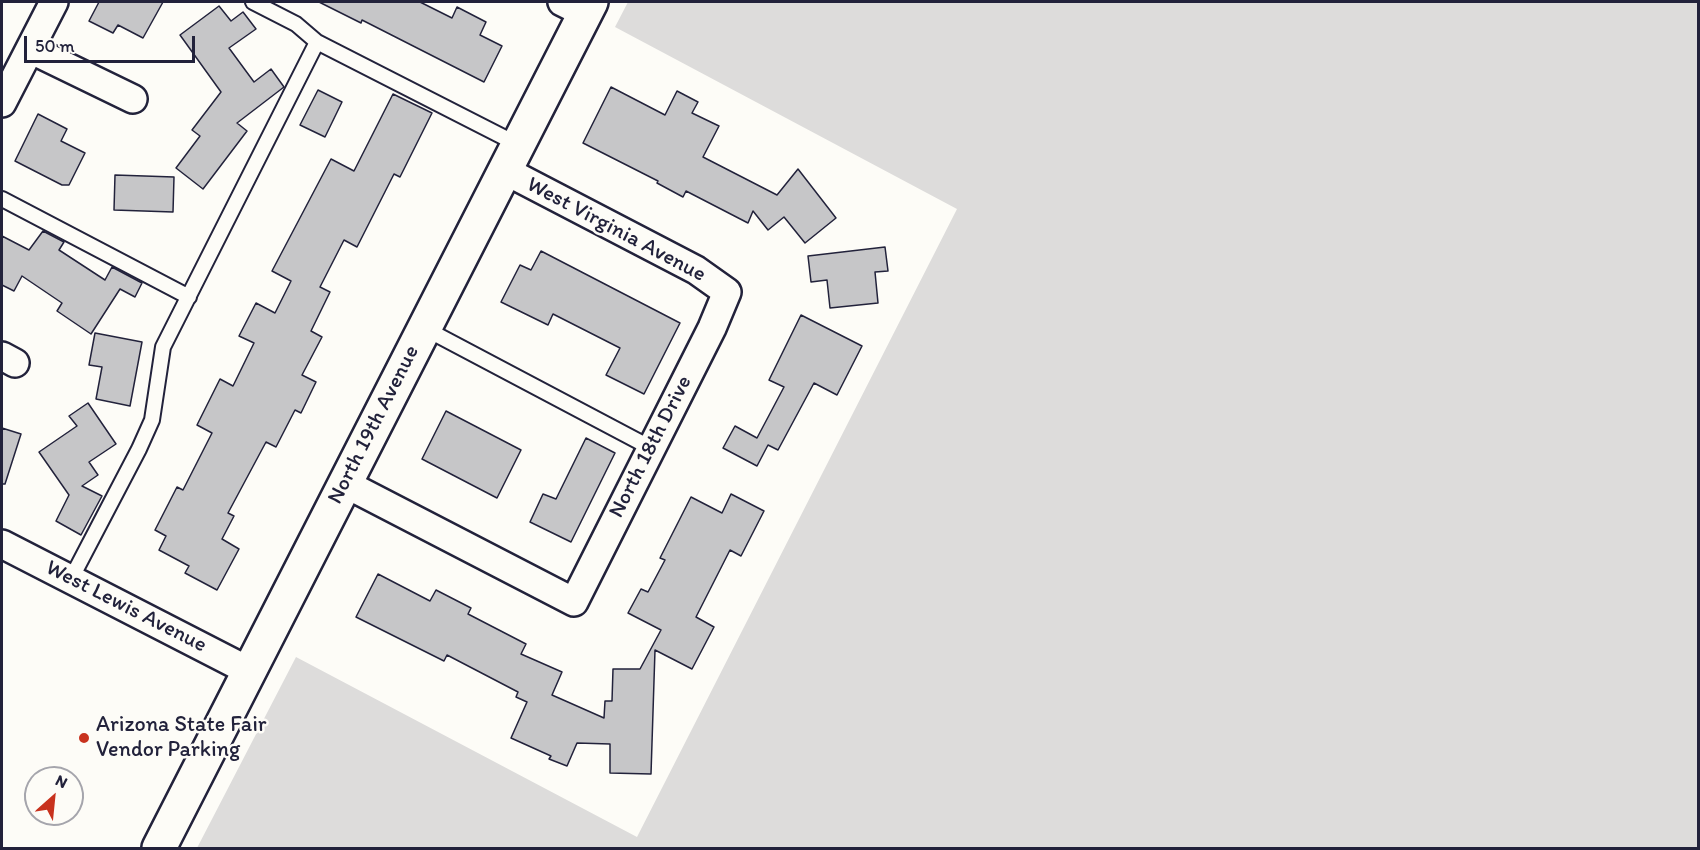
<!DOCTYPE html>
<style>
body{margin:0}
#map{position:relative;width:1700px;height:850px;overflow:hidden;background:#fdfcf7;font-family:Itim,sans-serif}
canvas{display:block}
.frame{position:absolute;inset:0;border:3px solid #22223b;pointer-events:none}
.north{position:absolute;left:24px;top:766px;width:60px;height:60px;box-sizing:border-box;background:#fdfcf7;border:2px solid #a5a5ac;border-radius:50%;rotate:27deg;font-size:16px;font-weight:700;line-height:24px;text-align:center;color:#22223b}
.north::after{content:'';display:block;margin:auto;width:21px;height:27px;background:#c8321e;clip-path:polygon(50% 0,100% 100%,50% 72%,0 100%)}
.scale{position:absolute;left:24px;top:36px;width:171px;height:27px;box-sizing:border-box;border:3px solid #22223b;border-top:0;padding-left:8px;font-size:18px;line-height:21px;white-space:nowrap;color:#22223b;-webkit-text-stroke:4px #fdfcf7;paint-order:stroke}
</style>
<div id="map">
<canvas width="1700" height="850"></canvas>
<div class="frame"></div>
<div class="north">N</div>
<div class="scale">50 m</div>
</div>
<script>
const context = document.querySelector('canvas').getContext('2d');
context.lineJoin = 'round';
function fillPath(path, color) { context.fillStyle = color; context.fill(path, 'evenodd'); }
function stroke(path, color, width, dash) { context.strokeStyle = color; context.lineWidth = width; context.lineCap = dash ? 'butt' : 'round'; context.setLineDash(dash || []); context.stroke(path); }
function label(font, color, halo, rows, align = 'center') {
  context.font = font + ' Itim,sans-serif'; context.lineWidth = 5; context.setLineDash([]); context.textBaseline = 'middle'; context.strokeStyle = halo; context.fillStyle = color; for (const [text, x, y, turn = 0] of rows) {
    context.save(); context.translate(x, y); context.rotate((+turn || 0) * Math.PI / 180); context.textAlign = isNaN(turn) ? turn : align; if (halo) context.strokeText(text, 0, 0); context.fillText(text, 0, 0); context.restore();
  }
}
const green = new Path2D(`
 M 628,2 L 1698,2 L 1698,848 L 197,848 L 296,657 L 637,837 L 957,209 L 615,27 Z`);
const building = new Path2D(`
 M 99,2 L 163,2 L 143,38 L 118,25 L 113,33 L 89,21 Z
 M 319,2 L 420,2 L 452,18 L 457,7 L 486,22 L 480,35 L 502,46 L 484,82 L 362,20 L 361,23 Z
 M 219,6 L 231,21 L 243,12 L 256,29 L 229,48 L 254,82 L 271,69 L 284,87 L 237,123 L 247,131 L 203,189 L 176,168 L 200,136 L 192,130 L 221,92 L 180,35 Z
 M 611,87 L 665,115 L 677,91 L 698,102 L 692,113 L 719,126 L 703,157 L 777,195 L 798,169 L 836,218 L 805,243 L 784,217 L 768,230 L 753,211 L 748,223 L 686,191 L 683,197 L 657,183 L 658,181 L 583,143 Z
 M 318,90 L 342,102 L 325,137 L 300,125 Z
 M 393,94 L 432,113 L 400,177 L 394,174 L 357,247 L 344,240 L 320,287 L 330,292 L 311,331 L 322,337 L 302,375 L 316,382 L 301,413 L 295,410 L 276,447 L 266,442 L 228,513 L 234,516 L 222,539 L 239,549 L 217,590 L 185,573 L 189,566 L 159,550 L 166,536 L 155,530 L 177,487 L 183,490 L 212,433 L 197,425 L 220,379 L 233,386 L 254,343 L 239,336 L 256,303 L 275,313 L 291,281 L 272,271 L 331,159 L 354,171 Z
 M 38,114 L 67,129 L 61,141 L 85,153 L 69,185 L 62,185 L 15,161 Z
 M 115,175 L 174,177 L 173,212 L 114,210 Z
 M 43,231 L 64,242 L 59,250 L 105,280 L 112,267 L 142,283 L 135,297 L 120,289 L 91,334 L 57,311 L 62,303 L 22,276 L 14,291 L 2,285 L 2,236 L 29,250 Z
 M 885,247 L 888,271 L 875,272 L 878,303 L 830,308 L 827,280 L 811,282 L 808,256 Z
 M 541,251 L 680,323 L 644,394 L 606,375 L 620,348 L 553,314 L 548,325 L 501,302 L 520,265 L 531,270 Z
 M 801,315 L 862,346 L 837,395 L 814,383 L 778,450 L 768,445 L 757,466 L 723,448 L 735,426 L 757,438 L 784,387 L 769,380 Z
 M 95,333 L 142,342 L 130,406 L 96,399 L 102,367 L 89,365 Z
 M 88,403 L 116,444 L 89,462 L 98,475 L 82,486 L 102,496 L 81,535 L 56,521 L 69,495 L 39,452 L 77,426 L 69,416 Z
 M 446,411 L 521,450 L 497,498 L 422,459 Z
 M 2,428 L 21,434 L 5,484 L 2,484 Z
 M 586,438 L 615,453 L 571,542 L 530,522 L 543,494 L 556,499 Z
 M 731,494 L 764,511 L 741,556 L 730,550 L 696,617 L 714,627 L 692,669 L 655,650 L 651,774 L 610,773 L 610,744 L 577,743 L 567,766 L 549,759 L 551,756 L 511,738 L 527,702 L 516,697 L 518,692 L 447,655 L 444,661 L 356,617 L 378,574 L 430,601 L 436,590 L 471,608 L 468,614 L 526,644 L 521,654 L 562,672 L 552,695 L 604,718 L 605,701 L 612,701 L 613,669 L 640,669 L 661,630 L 628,613 L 641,589 L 648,592 L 665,560 L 660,558 L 691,497 L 722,513 Z`);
const service = new Path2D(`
 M 253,2 L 296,24 L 317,42 L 517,144
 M 2,199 L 189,297
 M 424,328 L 651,448
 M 71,579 L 139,449 L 152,420 L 163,347 L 317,42`);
const minor = new Path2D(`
 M 562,2 L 584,13
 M 30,49 L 133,99
 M 2,103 L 54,2
 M 2,356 L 15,363
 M 344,483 L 574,602 L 712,328 L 727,292 L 696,270 L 504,170
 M 2,544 L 249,671`);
const primary = new Path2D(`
 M 159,848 L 591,2`);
const markers = [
 [84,738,6,"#c8321e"]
];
const streetNames = [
 ["West Virginia Avenue",616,230,28],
 ["North 19th Avenue",374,425,-63],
 ["North 18th Drive",651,447,-63],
 ["West Lewis Avenue",126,607,27]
];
const poiNames = [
 ["Arizona State Fair",96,725],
 ["Vendor Parking",96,750]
];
fillPath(green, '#dddcdb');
fillPath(building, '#c6c6c8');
stroke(building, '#22223b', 1.5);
stroke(service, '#22223b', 18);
stroke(minor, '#22223b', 32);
stroke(primary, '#22223b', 38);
stroke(service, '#fdfcf7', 14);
stroke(minor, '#fdfcf7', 27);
stroke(primary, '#fdfcf7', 33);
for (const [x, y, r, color] of markers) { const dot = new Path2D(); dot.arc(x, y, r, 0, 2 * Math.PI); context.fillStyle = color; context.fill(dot); stroke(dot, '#fdfcf7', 2); }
label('22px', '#22223b', '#fdfcf7', streetNames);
label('22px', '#22223b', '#fdfcf7', poiNames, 'left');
</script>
